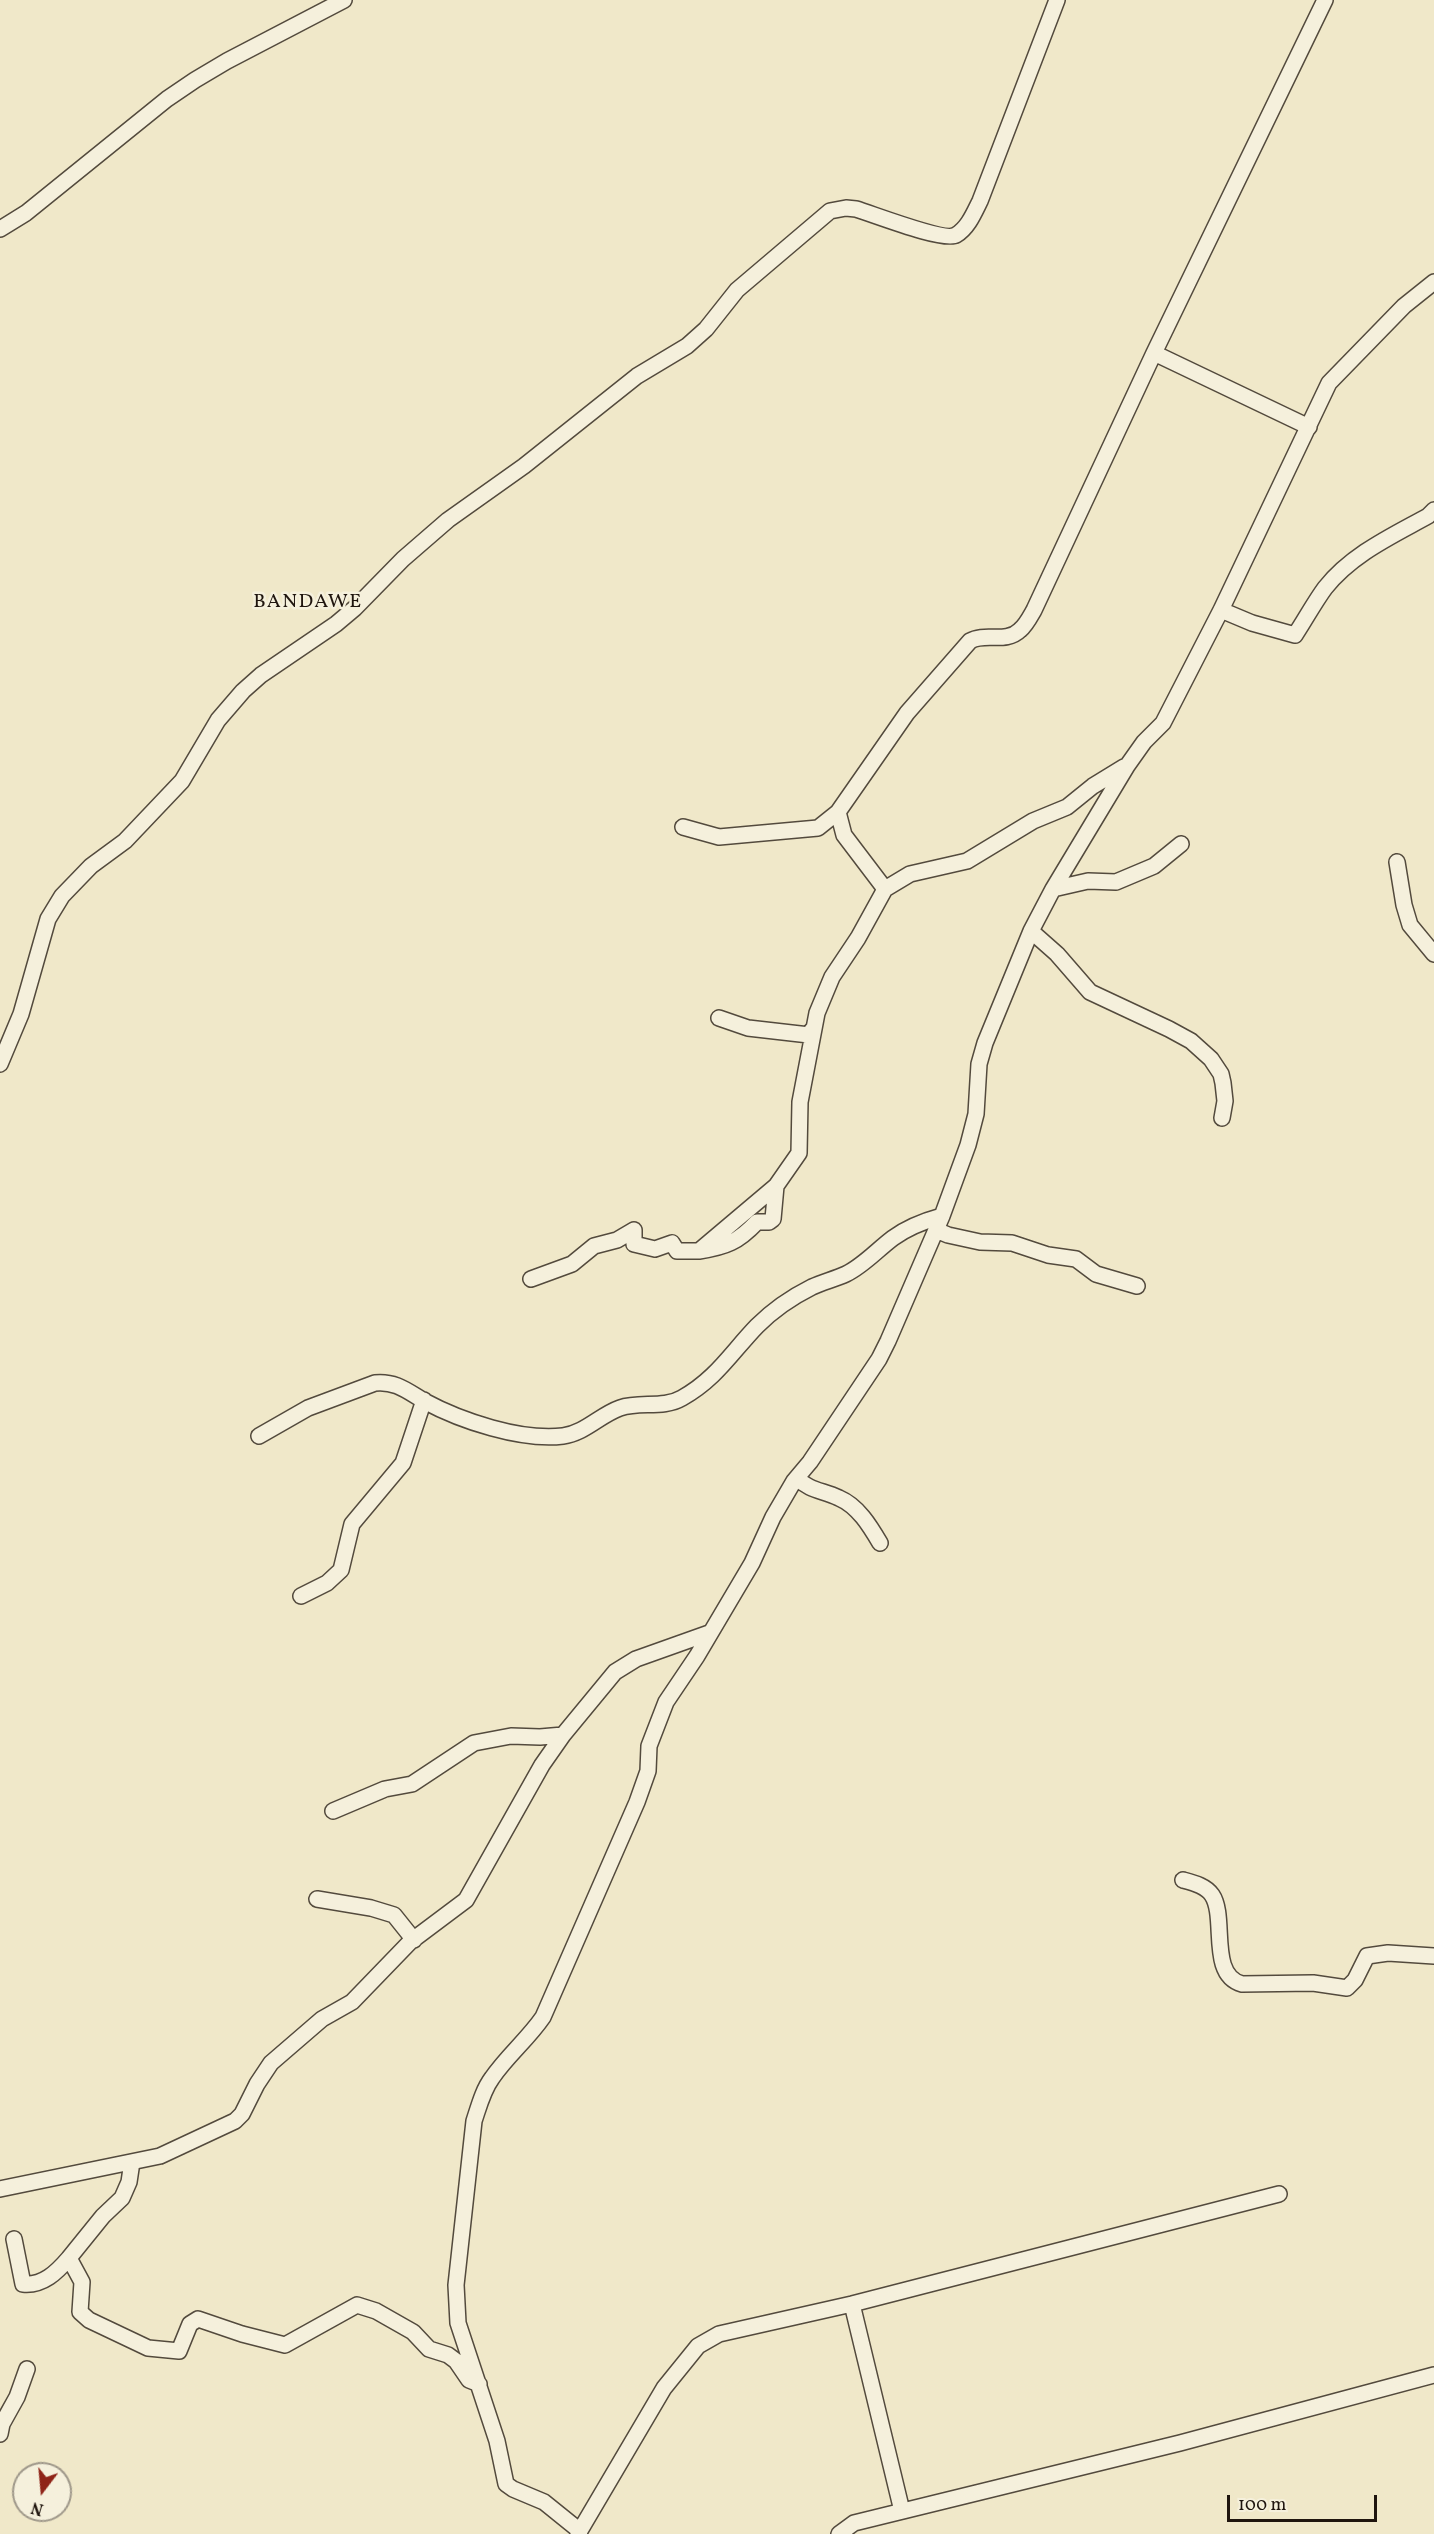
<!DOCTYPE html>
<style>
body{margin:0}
#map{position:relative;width:1434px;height:2534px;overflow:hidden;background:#f0e8c9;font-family:Vollkorn,serif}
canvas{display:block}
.north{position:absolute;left:12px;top:2462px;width:60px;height:60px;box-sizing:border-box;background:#f5f0dc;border:2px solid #9f988a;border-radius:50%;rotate:196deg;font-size:16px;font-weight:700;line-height:24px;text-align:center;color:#1f150e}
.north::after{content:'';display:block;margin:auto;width:21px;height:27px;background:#8f2418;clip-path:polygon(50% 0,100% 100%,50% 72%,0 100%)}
.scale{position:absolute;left:1227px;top:2495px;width:150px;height:27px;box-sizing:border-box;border:3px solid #1f150e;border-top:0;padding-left:8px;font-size:18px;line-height:21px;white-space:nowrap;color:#1f150e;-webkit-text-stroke:4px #f5f0dc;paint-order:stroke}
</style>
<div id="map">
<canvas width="1434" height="2534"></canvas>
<div class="north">N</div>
<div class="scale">100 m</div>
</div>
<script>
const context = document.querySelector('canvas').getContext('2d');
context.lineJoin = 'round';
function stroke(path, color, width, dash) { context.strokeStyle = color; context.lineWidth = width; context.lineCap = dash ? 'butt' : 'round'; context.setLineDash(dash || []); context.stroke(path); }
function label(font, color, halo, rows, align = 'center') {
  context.font = font + ' Vollkorn,serif'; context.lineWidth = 5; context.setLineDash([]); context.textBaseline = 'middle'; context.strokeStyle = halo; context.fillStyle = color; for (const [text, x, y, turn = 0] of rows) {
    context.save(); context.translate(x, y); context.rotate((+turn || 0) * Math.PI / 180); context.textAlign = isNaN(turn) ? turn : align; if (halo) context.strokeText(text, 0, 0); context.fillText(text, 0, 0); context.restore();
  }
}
const minor = new Path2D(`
 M 0,229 L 26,213 L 167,99 L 195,80 L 227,61 L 344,0
 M 1154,353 L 1309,427
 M 1221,610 L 1252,623 L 1295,635 C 1305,620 1314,603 1325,588 C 1352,554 1392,536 1428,516 L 1434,510
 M 838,812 L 844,835 L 885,889
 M 683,827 L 719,837 L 818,828 L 838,812 L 907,713 L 970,641 C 985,632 1006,644 1020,630 C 1026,625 1030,617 1034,610 L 1154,353 L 1325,0
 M 1397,862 L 1404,905 L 1410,925 L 1434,954
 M 1053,889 L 1088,881 L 1116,882 L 1154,866 L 1181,844
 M 1031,931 L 1057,954 L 1090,992 L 1169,1029 L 1191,1041 L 1211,1059 L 1221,1074 L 1223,1083 L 1225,1101 L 1222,1118
 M 719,1018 L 748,1028 L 809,1035 L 812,1030
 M 0,1064 L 21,1014 L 48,919 L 62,896 L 91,866 L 125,841 L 182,781 L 218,720 L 243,691 L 261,675 L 336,624 L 355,608 L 403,559 L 448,520 L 524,466 L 637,376 L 687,346 L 706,329 L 737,290 L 830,211 L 846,208 L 856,209 C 873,214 944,242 956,235 C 968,228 974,213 980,201 L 1057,0
 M 936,1230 L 948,1235 L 980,1242 L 1012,1243 L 1048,1255 L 1076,1259 L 1096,1274 L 1137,1286
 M 699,1251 C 726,1247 738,1242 757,1222 L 769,1222 L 773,1219 L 776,1186
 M 531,1279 L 572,1264 L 594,1246 L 617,1240 L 634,1230 L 634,1244 L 655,1249 L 672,1243 L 677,1251 L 699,1251 L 776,1186 L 799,1153 L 800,1102 L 817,1013 L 832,977 L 858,938 L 885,889 L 910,874 L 967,861 L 1033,821 L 1067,807 L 1093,786 L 1124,767
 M 259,1436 L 308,1408 L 375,1383 C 396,1381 407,1391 424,1401 C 461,1421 521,1441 563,1436 C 585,1433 600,1415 620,1408 C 640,1401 663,1409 682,1398 C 716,1379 731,1353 757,1326 C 772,1311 792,1297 812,1287 C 823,1282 835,1279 846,1274 C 863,1266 877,1250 893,1238 C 908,1227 924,1221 942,1216
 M 797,1478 C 810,1491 822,1490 839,1498 C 858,1506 870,1526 880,1543
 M 301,1596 L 327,1583 L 341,1570 L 352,1524 L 403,1463 L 424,1400
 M 333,1811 L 385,1789 L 412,1784 L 474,1743 L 511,1736 L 540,1737 L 563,1735
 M 1183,1880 C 1194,1883 1206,1886 1212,1895 C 1227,1917 1208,1975 1242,1984 L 1313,1983 L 1347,1988 L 1355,1980 L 1367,1956 L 1388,1953 L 1434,1956
 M 317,1899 L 371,1908 L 394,1915 L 414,1940
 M 0,2189 L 160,2156 L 235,2121 L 242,2114 L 257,2084 L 271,2063 L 322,2019 L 352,2002 L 410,1942 L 466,1900 L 542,1765 L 563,1735 L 615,1672 L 636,1659 L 709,1633
 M 14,2239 L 23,2284 C 43,2286 57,2272 69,2258 L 82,2282 L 80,2312 L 89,2320 L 148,2348 L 179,2351 L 190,2324 L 198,2319 L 242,2334 L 285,2345 L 357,2305 L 376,2311 L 413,2332 L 429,2349 L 448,2355 L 456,2361 L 469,2380 L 479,2384
 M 69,2258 L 103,2216 L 122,2198 L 129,2182 L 132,2162
 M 852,2304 L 902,2511
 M 0,2434 L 2,2424 L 17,2397 L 27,2369
 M 580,2531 L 544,2502 L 513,2489 L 506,2484 L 497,2441 L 458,2323 L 456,2285 L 474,2121 C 479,2106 483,2090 492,2078 C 507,2056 528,2039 543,2017 L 637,1802 L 648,1771 L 649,1746 L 666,1702 L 697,1656 L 752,1563 L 773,1517 L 794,1481 L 810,1462 L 879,1359 L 888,1341 L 942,1216 L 968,1145 L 976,1114 L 979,1064 L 985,1043 L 1031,931 L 1053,889 L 1127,766 L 1144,742 L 1163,723 L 1221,610 L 1329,383 L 1404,306 L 1434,282
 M 578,2534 L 664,2388 L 698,2346 L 719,2334 L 852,2304 L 1279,2194
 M 839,2534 L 854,2523 L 1180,2443 L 1434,2375`);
const quarterNames = [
 ["BANDAWE",308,603]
];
stroke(minor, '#534a3d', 18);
stroke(minor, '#f5f0dc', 15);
context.letterSpacing = '1.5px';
label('20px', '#1f150e', '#f5f0dc', quarterNames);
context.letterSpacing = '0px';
</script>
